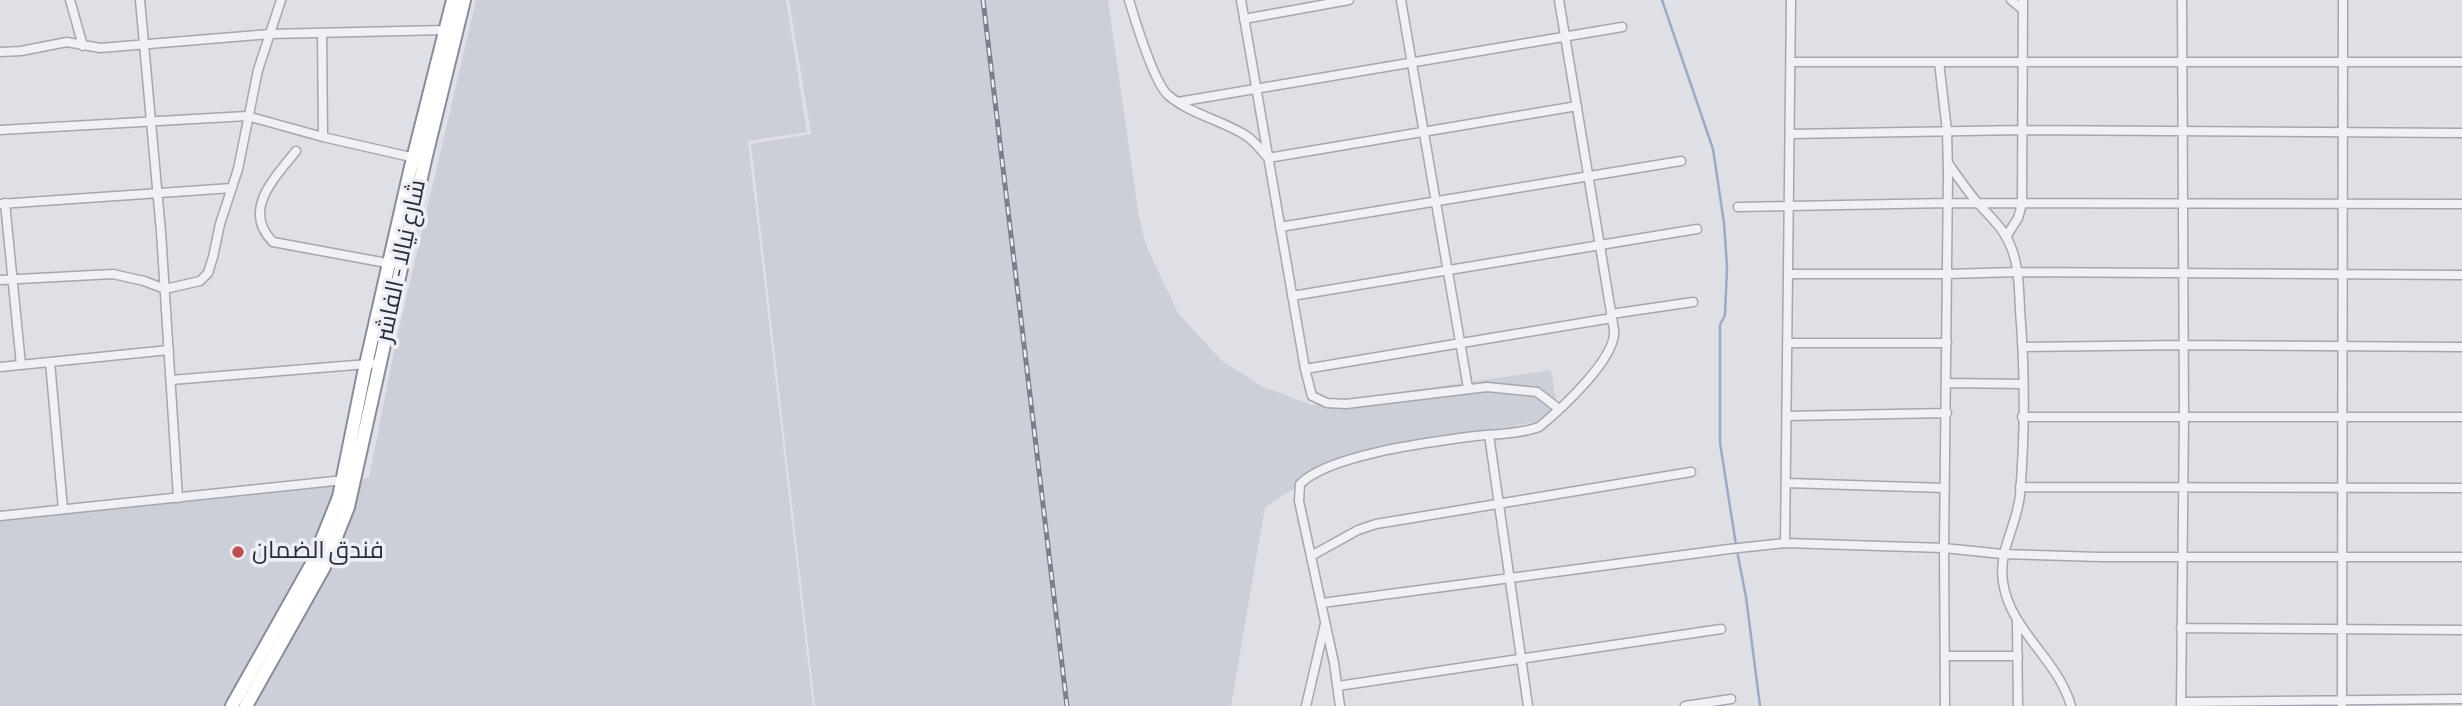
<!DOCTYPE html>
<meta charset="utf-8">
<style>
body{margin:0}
canvas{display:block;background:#dee0e6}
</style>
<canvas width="2462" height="706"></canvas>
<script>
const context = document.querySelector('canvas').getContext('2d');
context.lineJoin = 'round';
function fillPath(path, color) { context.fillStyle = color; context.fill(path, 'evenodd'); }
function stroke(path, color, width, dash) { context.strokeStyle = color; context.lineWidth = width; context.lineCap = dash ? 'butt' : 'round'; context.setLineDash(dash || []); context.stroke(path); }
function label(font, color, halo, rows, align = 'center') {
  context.font = font + ' "Sofia Sans Condensed",Cairo,sans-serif'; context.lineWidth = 7; context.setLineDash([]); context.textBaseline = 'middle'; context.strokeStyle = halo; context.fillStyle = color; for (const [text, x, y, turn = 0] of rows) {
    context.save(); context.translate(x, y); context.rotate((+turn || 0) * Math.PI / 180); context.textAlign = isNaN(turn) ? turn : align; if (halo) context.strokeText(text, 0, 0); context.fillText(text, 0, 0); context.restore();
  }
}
const built = new Path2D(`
 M 476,0 L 786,0 L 807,132 L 748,141 L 813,706 L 0,706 L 0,519 L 369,478 L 395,346 Z
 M 789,0 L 1108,0 L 1139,217 L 1146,245 L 1178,313 L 1221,360 L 1261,386 L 1312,405 L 1551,370 L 1559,418 L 1349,454 L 1265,507 L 1231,706 L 815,706 L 751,144 L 811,134 Z`);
const stream = new Path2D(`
 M 1662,0 L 1713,149 L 1724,223 L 1727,267 L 1725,315 L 1720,325 L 1720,443 L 1736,545
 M 1737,551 L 1746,597 L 1760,706`);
const minor = new Path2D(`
 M 70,0 L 83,46
 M 140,0 L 161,232 L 178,498
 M 1129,0 C 1135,20 1154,82 1168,95 C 1190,114 1221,120 1245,135 C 1255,141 1261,150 1268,158 L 1577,106
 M 1241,0 L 1305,369 L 1312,396 L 1327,403 L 1346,404 L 1487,387 L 1537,392 L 1559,409
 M 1401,0 L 1468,388
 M 2011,0 L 2022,9
 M 1244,19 L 1349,0
 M 322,33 L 323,137
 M 0,52 L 21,51 L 67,42 L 100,48 L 270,34 L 445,30
 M 1791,62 L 2462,62
 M 1939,62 L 1947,131 L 1948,173 L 1944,548 L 1945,706
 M 1178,102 L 1622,27
 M 0,130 L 247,116 L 323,137 L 415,158
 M 1791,134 L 2022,130 L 2462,133
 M 296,151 C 275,178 241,210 273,242 L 392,264
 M 1948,163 C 1957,176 1966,189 1976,201 C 1989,216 2004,228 2011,247 C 2019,267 2019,289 2020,310 C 2025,371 2025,434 2020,495 C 2017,526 1998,550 2003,582 C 2010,631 2058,659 2071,706
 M 5,203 L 21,365
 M 0,204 L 232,188
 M 1738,207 L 1947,203 L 2462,204
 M 1280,227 L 1681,161
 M 2006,237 L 2018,218 L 2022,204 L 2023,0
 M 1789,274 L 1947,274 L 2018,272 L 2462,275
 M 0,280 L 113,274 L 144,281 L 165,289 L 200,281 L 208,273 L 213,257 L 220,224 L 238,169 L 258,70 L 281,0
 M 1292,296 L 1697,229
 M 1611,314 L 1693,302
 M 1788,343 L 1947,343
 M 2023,347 L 2183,345 L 2462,347
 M 50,362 L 63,509
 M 0,367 L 169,350
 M 1305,369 L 1612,318
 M 171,380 L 380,363
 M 1947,383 L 2023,384
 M 1787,416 L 1947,413
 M 2022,417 L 2462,417
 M 1489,435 L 1528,706
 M 1787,483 L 1945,488
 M 2020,487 L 2462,488
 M 0,516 L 344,480
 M 1785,543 L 1791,0
 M 1311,556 L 1358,530 L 1376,524 L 1691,472
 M 1322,603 L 1729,549 L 1785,543 L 1944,548 L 2002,554 L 2100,557 L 2462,557
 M 2017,621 L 2018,706
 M 2181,628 L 2462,630
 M 1945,656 L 2018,656
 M 1338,686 L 1721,629
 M 2181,702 L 2462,699
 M 1306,706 L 1325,624
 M 1340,706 L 1334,663 L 1299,501 L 1300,484 C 1330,454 1432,442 1475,436 C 1496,434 1519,434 1539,427 C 1560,410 1617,358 1614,330 L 1559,0
 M 1685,706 L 1731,699
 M 2181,706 L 2184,417 L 2182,0
 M 2342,706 L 2343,0`);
const trunk = new Path2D(`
 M 232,706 L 313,562 L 339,497 L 364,373 L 410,171 L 453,0
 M 246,706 L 324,567 L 348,507 L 425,160 L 464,0`);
const rail = new Path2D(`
 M 983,0 L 1067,706`);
const markers = [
 [238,552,7,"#c04e55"]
];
const streetNames = [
 ["شارع نيالا - الفاشر",402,261,-78]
];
const poiNames = [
 ["فندق الضمان",252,552]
];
fillPath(built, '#cccfd7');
stroke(stream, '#9cabc3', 2.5);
stroke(minor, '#a4a7af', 11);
stroke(trunk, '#878d9b', 16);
stroke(minor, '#f0f1f5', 8);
stroke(trunk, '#fff', 12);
stroke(rail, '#797f8e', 5);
stroke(rail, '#edeff4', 2.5, [8]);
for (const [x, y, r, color] of markers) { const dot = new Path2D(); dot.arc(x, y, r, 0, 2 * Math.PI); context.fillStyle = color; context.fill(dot); stroke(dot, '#edeff4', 2.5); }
label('24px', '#292e3b', '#edeff4', streetNames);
label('24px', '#292e3b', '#edeff4', poiNames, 'left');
</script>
